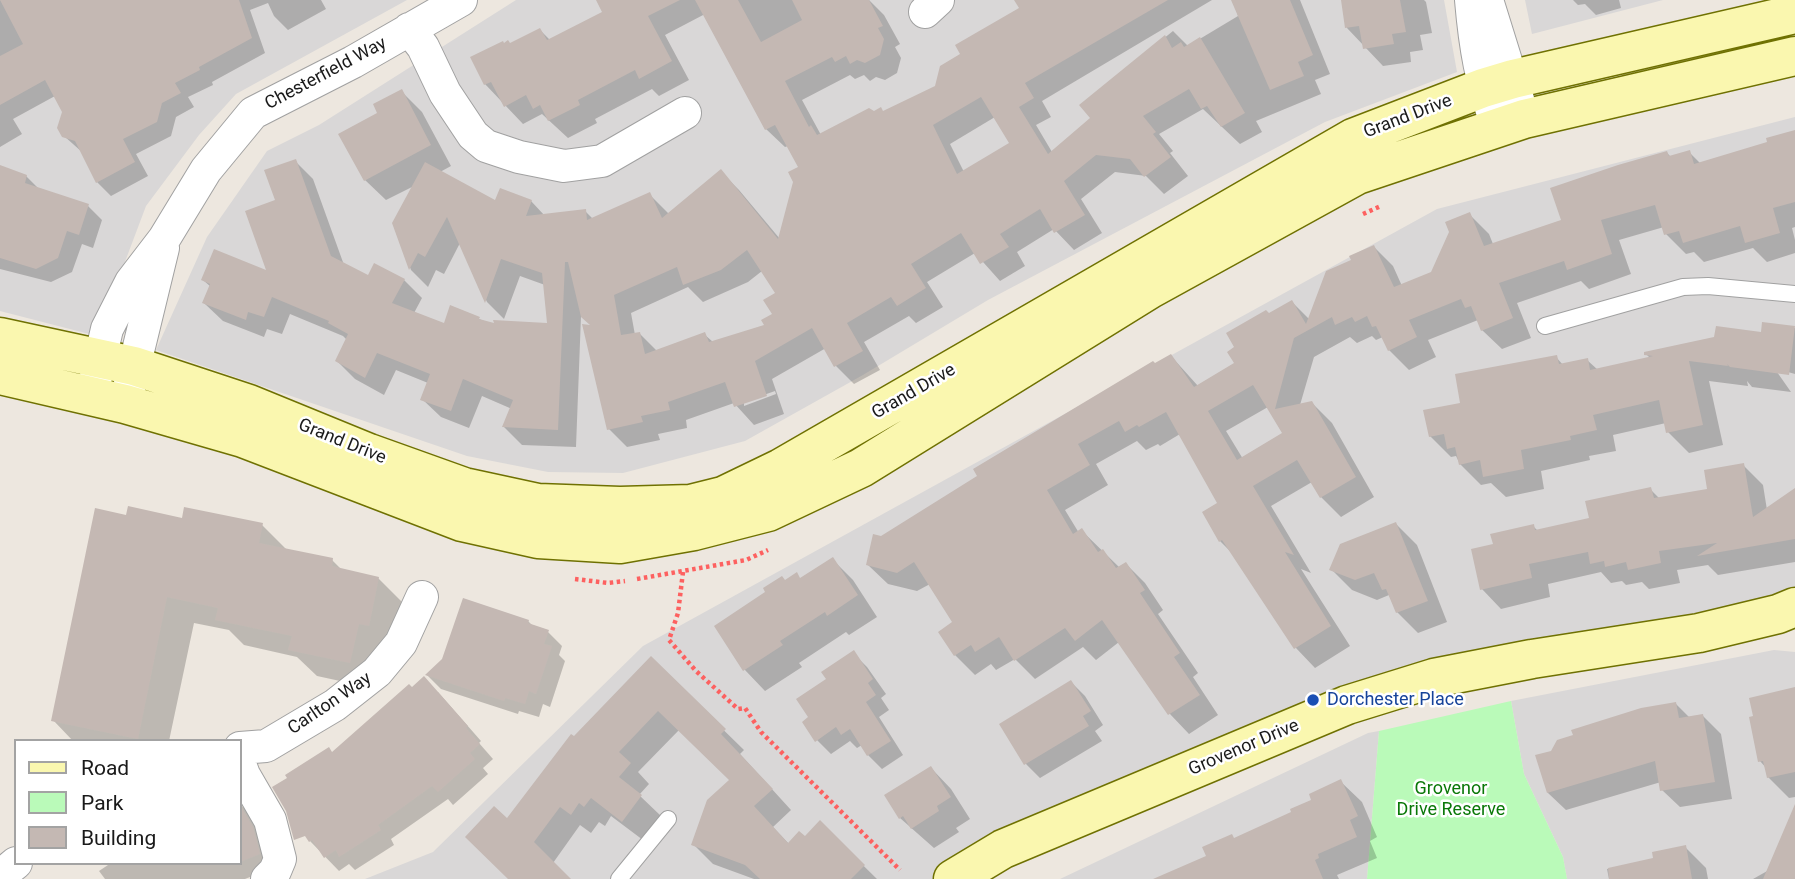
<!DOCTYPE html>
<style>
body{margin:0}
#map{position:relative;width:1795px;height:879px;overflow:hidden;background:#ede7df;font-family:Roboto,sans-serif}
canvas{display:block}
.legend{position:absolute;left:14px;top:739px;width:228px;height:126px;box-sizing:border-box;background:#fff;border:2px solid #a3a3a3;margin:0;padding:9px 12px;list-style:none;font-size:21px;color:#1a1a1a}
.legend li{display:flex;align-items:center;gap:14px;height:35px}
.legend b{width:35px;border:2px solid #a3a3a3}
</style>
<div id="map">
<canvas width="1795" height="879"></canvas>
<ul class="legend">
<li><b style="height:9px;background:#faf7af"></b>Road</li>
<li><b style="height:19px;background:#bafab9"></b>Park</li>
<li><b style="height:19px;background:#c4b8b3"></b>Building</li>
</ul>
</div>
<script>
const context = document.querySelector('canvas').getContext('2d');
context.lineJoin = 'round';
function fillPath(path, color) { context.fillStyle = color; context.fill(path, 'evenodd'); }
function stroke(path, color, width, dash) { context.strokeStyle = color; context.lineWidth = width; context.lineCap = dash ? 'butt' : 'round'; context.setLineDash(dash || []); context.stroke(path); }
function label(font, color, halo, rows, align = 'center') {
  context.font = font + ' Roboto,sans-serif'; context.lineWidth = 5; context.setLineDash([]); context.textBaseline = 'middle'; context.strokeStyle = halo; context.fillStyle = color; for (const [text, x, y, turn = 0] of rows) {
    context.save(); context.translate(x, y); context.rotate((+turn || 0) * Math.PI / 180); context.textAlign = isNaN(turn) ? turn : align; if (halo) context.strokeText(text, 0, 0); context.fillText(text, 0, 0); context.restore();
  }
}
const residential = new Path2D(`
 M 0,0 L 407,0 L 236,94 L 199,135 L 146,206 L 97,336 L 0,311 Z
 M 516,0 L 1444,0 L 1457,72 L 1325,122 L 988,300 L 863,375 L 745,441 L 623,473 L 548,472 L 467,456 L 156,350 L 207,237 L 267,151 L 319,125 Z
 M 1525,0 L 1663,0 L 1532,34 Z
 M 1795,117 L 1795,591 L 1348,703 L 938,879 L 365,879 L 433,852 L 643,646 L 1437,209 Z
 M 1774,650 L 1795,652 L 1795,879 L 1567,879 L 1563,857 L 1524,774 L 1511,701 Z
 M 1379,731 L 1367,879 L 1060,879 L 1368,733 Z`);
const park = new Path2D(`
 M 1511,701 L 1524,774 L 1563,857 L 1567,879 L 1367,879 L 1379,731 Z`);
const shadow = new Path2D(`
 M 0,0 L 321,0 L 326,9 L 288,30 L 274,16 L 268,3 L 250,10 L 265,53 L 212,82 L 213,85 L 188,97 L 194,107 L 176,117 L 171,136 L 136,154 L 148,176 L 111,196 L 97,182 L 82,152 L 64,136 L 64,111 L 55,96 L 13,119 L 22,134 L 0,147 Z
 M 598,0 L 869,0 L 884,15 L 900,44 L 895,47 L 901,58 L 897,73 L 885,80 L 876,77 L 870,81 L 864,75 L 855,79 L 850,75 L 802,100 L 821,135 L 884,112 L 936,87 L 962,54 L 1021,8 L 1016,0 L 1212,0 L 1042,101 L 1051,117 L 1036,125 L 1052,152 L 1093,118 L 1081,105 L 1173,31 L 1188,46 L 1238,16 L 1234,0 L 1300,0 L 1330,74 L 1315,80 L 1321,94 L 1256,121 L 1262,132 L 1240,144 L 1203,109 L 1159,134 L 1173,151 L 1170,153 L 1188,176 L 1164,194 L 1146,176 L 1115,172 L 1081,199 L 1102,233 L 1074,250 L 1054,229 L 1017,252 L 1025,266 L 1000,281 L 975,253 L 927,282 L 943,307 L 916,323 L 909,316 L 864,342 L 880,370 L 854,384 L 836,366 L 826,348 L 772,379 L 784,414 L 754,425 L 734,403 L 686,420 L 687,428 L 658,434 L 660,440 L 627,447 L 609,429 L 593,327 L 581,316 L 576,447 L 522,445 L 504,427 L 512,409 L 482,396 L 469,428 L 441,417 L 422,399 L 428,383 L 396,370 L 384,395 L 355,379 L 337,361 L 347,340 L 343,336 L 290,314 L 282,334 L 267,329 L 264,337 L 223,321 L 204,303 L 211,287 L 203,280 L 269,273 L 277,201 L 295,161 L 313,179 L 344,265 L 369,277 L 404,280 L 422,298 L 414,313 L 445,325 L 479,319 L 497,326 L 549,324 L 545,285 L 520,276 L 504,319 L 487,302 L 460,243 L 444,274 L 436,270 L 428,287 L 411,270 L 394,224 L 414,186 L 386,200 L 365,180 L 380,114 L 401,91 L 422,112 L 451,166 L 440,172 L 496,203 L 531,201 L 545,216 L 585,211 L 593,219 L 649,194 L 669,214 L 721,172 L 739,190 L 780,239 L 800,168 L 788,146 L 785,147 L 766,129 L 705,14 L 665,35 L 689,80 L 659,96 L 652,89 L 595,119 L 597,123 L 568,138 L 542,114 L 523,124 L 485,84 L 510,45 L 540,30 L 550,40 L 605,12 ZM 995,117 L 1011,144 L 964,172 L 950,144 ZM 762,271 L 777,294 L 774,315 L 766,326 L 713,342 L 705,335 L 657,351 L 640,334 L 635,335 L 631,313 L 688,287 L 703,302 L 748,282 ZM 775,391 L 776,394 L 744,406 L 744,402 Z
 M 1342,0 L 1424,0 L 1426,2 L 1432,33 L 1420,35 L 1423,50 L 1410,52 L 1411,62 L 1383,66 L 1347,28 Z
 M 1573,0 L 1619,0 L 1621,8 L 1596,15 L 1585,4 L 1578,5 Z
 M 1795,132 L 1795,227 L 1792,228 L 1795,240 L 1795,253 L 1767,262 L 1753,248 L 1704,262 L 1694,252 L 1686,254 L 1666,234 L 1664,227 L 1619,240 L 1631,274 L 1589,289 L 1581,281 L 1517,303 L 1531,338 L 1502,349 L 1482,330 L 1478,320 L 1428,340 L 1436,357 L 1409,370 L 1389,350 L 1383,337 L 1376,340 L 1372,336 L 1357,343 L 1350,337 L 1314,357 L 1300,405 L 1312,403 L 1332,423 L 1374,497 L 1341,517 L 1321,497 L 1312,482 L 1271,506 L 1311,573 L 1301,569 L 1350,646 L 1315,668 L 1296,648 L 1235,556 L 1220,541 L 1220,504 L 1180,434 L 1160,446 L 1158,444 L 1146,450 L 1137,441 L 1096,464 L 1108,485 L 1065,510 L 1079,533 L 1082,531 L 1120,568 L 1126,564 L 1145,583 L 1163,610 L 1158,614 L 1198,673 L 1193,677 L 1218,715 L 1189,734 L 1170,714 L 1119,642 L 1096,660 L 1083,647 L 1035,679 L 1015,659 L 996,670 L 991,664 L 975,675 L 955,655 L 940,632 L 954,623 L 930,584 L 917,591 L 888,584 L 868,565 L 881,537 L 1171,356 L 1198,386 L 1236,364 L 1269,315 L 1292,302 L 1310,320 L 1353,261 L 1374,247 L 1393,266 L 1402,286 L 1433,273 L 1469,214 L 1489,234 L 1493,244 L 1563,221 L 1667,153 L 1671,157 L 1689,152 L 1701,164 L 1769,143 ZM 1268,407 L 1284,434 L 1243,459 L 1226,431 Z
 M 0,167 L 26,176 L 40,190 L 88,206 L 102,220 L 93,248 L 82,244 L 72,272 L 51,282 L 0,269 Z
 M 1764,324 L 1795,328 L 1795,374 L 1781,370 L 1770,362 L 1791,392 L 1752,387 L 1747,381 L 1748,386 L 1709,381 L 1723,445 L 1689,453 L 1668,432 L 1666,423 L 1613,435 L 1616,451 L 1589,456 L 1590,460 L 1541,471 L 1544,489 L 1506,497 L 1491,483 L 1481,485 L 1460,464 L 1456,456 L 1451,457 L 1430,436 L 1462,404 L 1556,357 L 1563,365 L 1587,360 L 1598,370 L 1650,358 L 1646,354 L 1760,349 Z
 M 1743,465 L 1763,485 L 1767,510 L 1795,491 L 1795,562 L 1718,575 L 1708,565 L 1677,570 L 1680,583 L 1649,589 L 1642,582 L 1626,585 L 1622,581 L 1611,583 L 1601,572 L 1548,584 L 1550,597 L 1501,609 L 1482,589 L 1495,545 L 1533,526 L 1538,531 L 1591,520 L 1650,489 L 1660,499 L 1709,491 Z
 M 127,517 L 262,525 L 288,551 L 332,560 L 343,571 L 378,578 L 405,605 L 377,689 L 317,676 L 297,657 L 244,645 L 229,630 L 194,623 L 169,741 L 73,741 L 53,720 Z
 M 1396,524 L 1417,545 L 1447,622 L 1418,633 L 1397,612 L 1389,595 L 1377,600 L 1352,590 L 1331,569 Z
 M 832,559 L 853,580 L 877,617 L 849,635 L 846,632 L 799,663 L 802,667 L 765,691 L 745,670 L 716,627 L 785,582 L 801,579 Z
 M 528,621 L 534,627 L 548,632 L 562,646 L 559,655 L 565,661 L 550,707 L 543,704 L 539,717 L 519,711 L 518,714 L 441,689 L 427,675 Z
 M 853,653 L 867,667 L 886,694 L 881,698 L 889,710 L 879,717 L 903,755 L 882,769 L 868,755 L 862,745 L 857,748 L 850,741 L 831,754 L 817,740 L 811,718 L 828,679 Z
 M 651,659 L 744,750 L 740,754 L 791,810 L 773,827 L 789,844 L 805,839 L 820,823 L 877,879 L 754,879 L 713,864 L 693,844 L 731,780 L 679,730 L 638,772 L 649,784 L 639,795 L 661,816 L 643,840 L 611,816 L 605,826 L 599,822 L 591,833 L 580,825 L 553,863 L 568,879 L 510,879 L 507,821 L 574,738 Z
 M 1071,682 L 1085,696 L 1103,725 L 1095,731 L 1102,741 L 1040,778 L 1026,764 L 1001,725 Z
 M 1795,689 L 1795,797 L 1789,798 L 1768,777 L 1767,769 L 1760,761 Z
 M 438,692 L 481,741 L 479,743 L 493,759 L 483,768 L 488,774 L 453,805 L 448,799 L 391,839 L 394,845 L 355,870 L 349,864 L 339,871 L 310,841 L 333,754 Z
 M 1676,704 L 1690,718 L 1703,716 L 1721,734 L 1732,799 L 1680,807 L 1662,790 L 1661,782 L 1566,810 L 1548,793 L 1552,752 Z
 M 931,768 L 951,789 L 970,819 L 956,828 L 959,832 L 934,848 L 900,818 Z
 M 1341,782 L 1362,802 L 1377,837 L 1370,841 L 1377,858 L 1337,875 L 1339,879 L 1172,879 L 1235,840 L 1293,812 Z
 M 240,804 L 250,814 L 261,834 L 274,872 L 253,879 L 250,877 L 245,879 L 105,879 L 99,871 L 111,863 L 240,863 Z
 M 1795,826 L 1795,879 L 1753,879 L 1769,870 Z
 M 1685,847 L 1706,868 L 1708,879 L 1609,879 L 1607,869 L 1655,860 Z`);
const building = new Path2D(`
 M 0,0 L 239,0 L 252,38 L 199,67 L 200,70 L 175,83 L 181,93 L 162,103 L 157,122 L 123,139 L 135,162 L 96,183 L 75,141 L 62,137 L 57,128 L 62,112 L 45,80 L 0,105 L 0,56 L 23,44 Z
 M 596,0 L 680,0 L 648,16 L 672,61 L 639,79 L 635,70 L 578,100 L 580,105 L 548,121 L 540,105 L 533,109 L 526,95 L 504,107 L 491,82 L 484,85 L 470,57 L 503,41 L 504,43 L 508,40 L 510,43 L 540,28 L 547,40 L 602,12 Z
 M 695,0 L 738,0 L 761,42 L 802,20 L 792,0 L 869,0 L 883,26 L 878,28 L 884,39 L 880,55 L 865,63 L 857,60 L 850,64 L 846,56 L 835,62 L 832,57 L 785,81 L 809,127 L 811,125 L 817,135 L 869,108 L 874,111 L 881,107 L 883,111 L 935,86 L 940,66 L 960,54 L 955,45 L 1019,8 L 1014,0 L 1168,0 L 1025,83 L 1034,98 L 1019,107 L 1048,154 L 1090,118 L 1079,105 L 1165,35 L 1172,48 L 1181,42 L 1184,47 L 1200,37 L 1245,113 L 1221,127 L 1207,106 L 1201,109 L 1189,89 L 1143,116 L 1156,132 L 1153,134 L 1171,157 L 1144,177 L 1130,159 L 1096,155 L 1064,181 L 1085,215 L 1054,233 L 1040,209 L 1000,234 L 1009,247 L 980,264 L 961,233 L 911,264 L 926,288 L 897,306 L 891,297 L 847,323 L 863,351 L 834,367 L 812,328 L 755,361 L 767,396 L 734,407 L 725,382 L 668,402 L 670,410 L 641,416 L 643,422 L 607,430 L 582,324 L 590,325 L 581,317 L 568,262 L 565,262 L 558,430 L 502,427 L 513,400 L 463,379 L 451,411 L 420,400 L 430,374 L 377,353 L 365,378 L 335,361 L 348,334 L 328,323 L 329,321 L 272,297 L 264,317 L 248,312 L 246,320 L 202,303 L 210,284 L 201,280 L 214,249 L 266,270 L 245,211 L 275,200 L 264,170 L 296,159 L 331,256 L 368,275 L 374,263 L 405,279 L 392,303 L 444,323 L 450,305 L 480,317 L 479,319 L 494,323 L 493,320 L 547,323 L 542,273 L 501,259 L 485,303 L 447,217 L 425,257 L 418,253 L 409,270 L 392,223 L 425,162 L 495,200 L 500,188 L 532,200 L 526,216 L 586,209 L 587,220 L 650,192 L 662,218 L 721,169 L 778,239 L 793,182 L 788,172 L 798,167 L 775,125 L 765,130 ZM 981,97 L 1009,143 L 957,174 L 933,125 ZM 747,250 L 775,293 L 763,300 L 772,314 L 761,320 L 764,325 L 709,342 L 705,332 L 645,354 L 640,332 L 621,335 L 614,295 L 677,267 L 683,285 L 721,270 Z
 M 1231,0 L 1290,0 L 1313,55 L 1298,62 L 1304,76 L 1270,90 Z
 M 1341,0 L 1400,0 L 1406,32 L 1392,34 L 1394,44 L 1363,49 L 1359,26 L 1345,28 Z
 M 402,89 L 431,145 L 364,181 L 338,134 L 377,113 L 373,104 Z
 M 1795,130 L 1795,202 L 1773,208 L 1780,233 L 1745,243 L 1740,226 L 1683,243 L 1679,231 L 1664,235 L 1655,205 L 1601,220 L 1612,254 L 1567,270 L 1564,261 L 1499,283 L 1513,318 L 1481,331 L 1471,306 L 1465,308 L 1461,299 L 1409,320 L 1417,337 L 1388,351 L 1376,326 L 1372,327 L 1367,316 L 1355,322 L 1352,317 L 1335,325 L 1332,317 L 1294,338 L 1275,409 L 1312,401 L 1356,477 L 1320,498 L 1297,460 L 1253,486 L 1294,555 L 1285,552 L 1331,626 L 1294,649 L 1222,540 L 1219,542 L 1202,512 L 1217,503 L 1166,412 L 1139,427 L 1137,425 L 1125,432 L 1119,421 L 1078,444 L 1090,465 L 1047,490 L 1073,534 L 1082,528 L 1098,552 L 1103,549 L 1116,568 L 1126,562 L 1145,590 L 1140,593 L 1180,653 L 1174,657 L 1200,695 L 1168,715 L 1102,620 L 1075,641 L 1065,628 L 1014,661 L 999,637 L 975,652 L 971,645 L 954,656 L 938,632 L 952,622 L 914,562 L 897,573 L 866,565 L 873,534 L 881,536 L 977,476 L 973,469 L 1153,361 L 1155,363 L 1171,354 L 1194,387 L 1234,363 L 1227,352 L 1234,347 L 1226,333 L 1266,310 L 1269,313 L 1292,300 L 1306,324 L 1326,271 L 1351,260 L 1349,256 L 1374,245 L 1394,287 L 1431,272 L 1449,232 L 1445,222 L 1470,212 L 1484,246 L 1561,220 L 1550,188 L 1618,165 L 1667,151 L 1669,156 L 1690,150 L 1694,164 L 1767,142 L 1766,138 ZM 1253,385 L 1282,433 L 1237,460 L 1208,411 Z
 M 0,165 L 27,175 L 25,183 L 89,204 L 79,235 L 67,231 L 58,258 L 36,269 L 0,258 Z
 M 1762,322 L 1795,326 L 1789,375 L 1730,367 L 1727,364 L 1728,366 L 1689,361 L 1703,425 L 1666,433 L 1659,400 L 1593,415 L 1597,430 L 1570,436 L 1571,440 L 1521,450 L 1524,469 L 1483,477 L 1480,460 L 1459,465 L 1455,447 L 1447,449 L 1444,434 L 1429,437 L 1423,410 L 1460,403 L 1455,374 L 1557,355 L 1559,364 L 1588,358 L 1590,370 L 1653,356 L 1644,355 L 1644,352 L 1714,337 L 1716,326 L 1761,332 Z
 M 1744,463 L 1753,517 L 1795,488 L 1795,539 L 1697,556 L 1717,543 L 1659,551 L 1661,563 L 1628,570 L 1626,562 L 1605,567 L 1604,561 L 1590,564 L 1588,552 L 1529,564 L 1532,578 L 1480,590 L 1471,549 L 1493,544 L 1490,534 L 1534,524 L 1535,530 L 1589,518 L 1585,501 L 1651,487 L 1654,498 L 1707,489 L 1704,470 Z
 M 128,506 L 182,518 L 184,507 L 263,523 L 259,543 L 333,558 L 332,566 L 379,577 L 369,626 L 359,624 L 350,663 L 288,650 L 292,636 L 215,620 L 218,608 L 167,597 L 138,739 L 51,721 L 95,508 L 126,515 Z
 M 1396,522 L 1428,601 L 1396,613 L 1386,589 L 1382,590 L 1374,573 L 1355,580 L 1329,570 L 1340,544 Z
 M 833,557 L 858,595 L 827,616 L 825,612 L 780,641 L 783,645 L 743,671 L 714,626 L 765,592 L 763,588 L 782,576 L 785,580 L 797,572 L 800,578 Z
 M 463,598 L 529,620 L 528,623 L 549,630 L 544,644 L 552,646 L 536,694 L 529,691 L 525,704 L 505,698 L 504,701 L 425,675 L 442,659 Z
 M 854,650 L 873,679 L 868,683 L 876,695 L 866,702 L 891,741 L 867,756 L 850,729 L 841,735 L 836,727 L 815,742 L 802,722 L 808,717 L 796,699 L 826,679 L 821,672 Z
 M 651,656 L 726,729 L 721,734 L 773,789 L 754,806 L 788,843 L 799,831 L 805,836 L 820,820 L 865,865 L 851,879 L 760,879 L 745,865 L 691,845 L 707,800 L 729,780 L 658,711 L 619,752 L 631,763 L 619,777 L 642,795 L 622,822 L 591,798 L 584,807 L 579,803 L 571,815 L 560,807 L 534,842 L 571,879 L 508,879 L 465,837 L 494,806 L 507,818 L 571,734 L 574,736 Z
 M 424,676 L 468,726 L 466,728 L 480,744 L 470,753 L 475,759 L 438,792 L 432,786 L 378,825 L 381,830 L 339,857 L 336,850 L 324,858 L 312,840 L 309,842 L 305,836 L 294,840 L 286,811 L 272,787 L 287,778 L 285,775 L 329,747 L 332,752 L 409,684 L 412,687 Z
 M 1071,680 L 1091,711 L 1083,716 L 1089,726 L 1024,765 L 999,724 Z
 M 1795,687 L 1795,772 L 1767,778 L 1763,761 L 1758,762 L 1749,717 L 1753,716 L 1749,698 Z
 M 1676,702 L 1679,718 L 1703,714 L 1715,782 L 1660,791 L 1655,761 L 1547,793 L 1535,755 L 1551,751 L 1557,740 L 1573,735 L 1571,730 L 1641,708 Z
 M 931,766 L 951,797 L 937,806 L 939,811 L 911,829 L 903,816 L 899,819 L 884,795 Z
 M 1341,779 L 1358,816 L 1350,820 L 1357,837 L 1318,854 L 1319,858 L 1315,860 L 1323,879 L 1153,879 L 1206,856 L 1202,847 L 1232,834 L 1234,838 L 1291,812 L 1290,809 L 1311,800 L 1309,794 Z
 M 1795,804 L 1795,879 L 1763,879 Z
 M 241,807 L 253,827 L 260,854 L 240,862 Z
 M 1686,845 L 1692,879 L 1609,879 L 1608,868 L 1653,858 L 1652,852 Z`);
const path = new Path2D(`
 M 1363,214 L 1381,206
 M 683,572 L 678,613 L 669,640 L 696,671 L 738,709 L 745,708 L 761,732 L 900,870
 M 575,579 L 608,583 L 625,581
 M 637,579 L 746,560 L 768,550`);
const lane = new Path2D(`
 M 1545,326 L 1683,287 L 1708,286 L 1795,294
 M 619,879 L 668,819`);
const street = new Path2D(`
 M 1471,0 C 1475,47 1481,83 1498,128
 M 1487,0 L 1524,119
 M 925,12 L 938,0
 M 409,29 L 423,47 L 445,93 L 473,135 L 486,146 L 519,157 L 564,166 L 602,161 L 685,113
 M 95,381 L 107,329 L 131,282 L 164,239 L 206,170 L 253,113 L 353,62 L 461,0
 M 129,388 L 163,248
 M 240,748 L 266,746 L 335,705 L 377,672 L 401,643 L 422,597
 M 240,764 L 244,775 L 270,820 L 280,859 L 275,871 L 267,879
 M 0,876 L 16,863`);
const secondary = new Path2D(`
 M 0,337 L 134,366 L 249,404 L 369,453 L 464,487 L 538,503 L 620,506 L 691,504 L 723,496 L 781,468 L 1353,138 L 1483,88 L 1513,79 L 1795,14
 M 0,375 L 125,404 L 243,438 L 462,522 L 538,539 L 620,544 L 694,531 L 768,512 L 861,468 L 1150,289 L 1357,175 L 1524,119 L 1795,56
 M 953,879 L 1003,849 L 1347,705 L 1434,678 L 1532,659 L 1699,633 L 1778,614 L 1795,607`);
const markers = [
 [1313,700,7,"#1a4fb4"]
];
const streetNames = [
 ["Chesterfield Way",326,74,-28],
 ["Grand Drive",1408,117,-21],
 ["Grand Drive",914,392,-30],
 ["Grand Drive",342,442,22],
 ["Carlton Way",330,704,-34],
 ["Grovenor Drive",1244,748,-23]
];
const transitNames = [
 ["Dorchester Place",1327,700]
];
const parkNames = [
 ["Grovenor",1451,789],
 ["Drive Reserve",1451,810]
];
fillPath(residential, '#d9d7d7');
fillPath(park, '#bafab9');
fillPath(shadow, '#0003');
fillPath(building, '#c4b8b3');
stroke(lane, '#a1a1a1', 18);
stroke(street, '#a1a1a1', 34);
stroke(secondary, '#6f7102', 41);
stroke(path, '#fd6160', 4.5, [3.5, 3.5]);
stroke(lane, '#fff', 16);
stroke(street, '#fff', 32);
stroke(secondary, '#faf7af', 38);
for (const [x, y, r, color] of markers) { const dot = new Path2D(); dot.arc(x, y, r, 0, 2 * Math.PI); context.fillStyle = color; context.fill(dot); stroke(dot, '#fff', 2.5); }
label('18px', '#1a1a1a', '#fff', streetNames);
label('18px', '#164399', '#fff', transitNames, 'left');
label('18px', '#0a7808', '#fff', parkNames);
</script>
